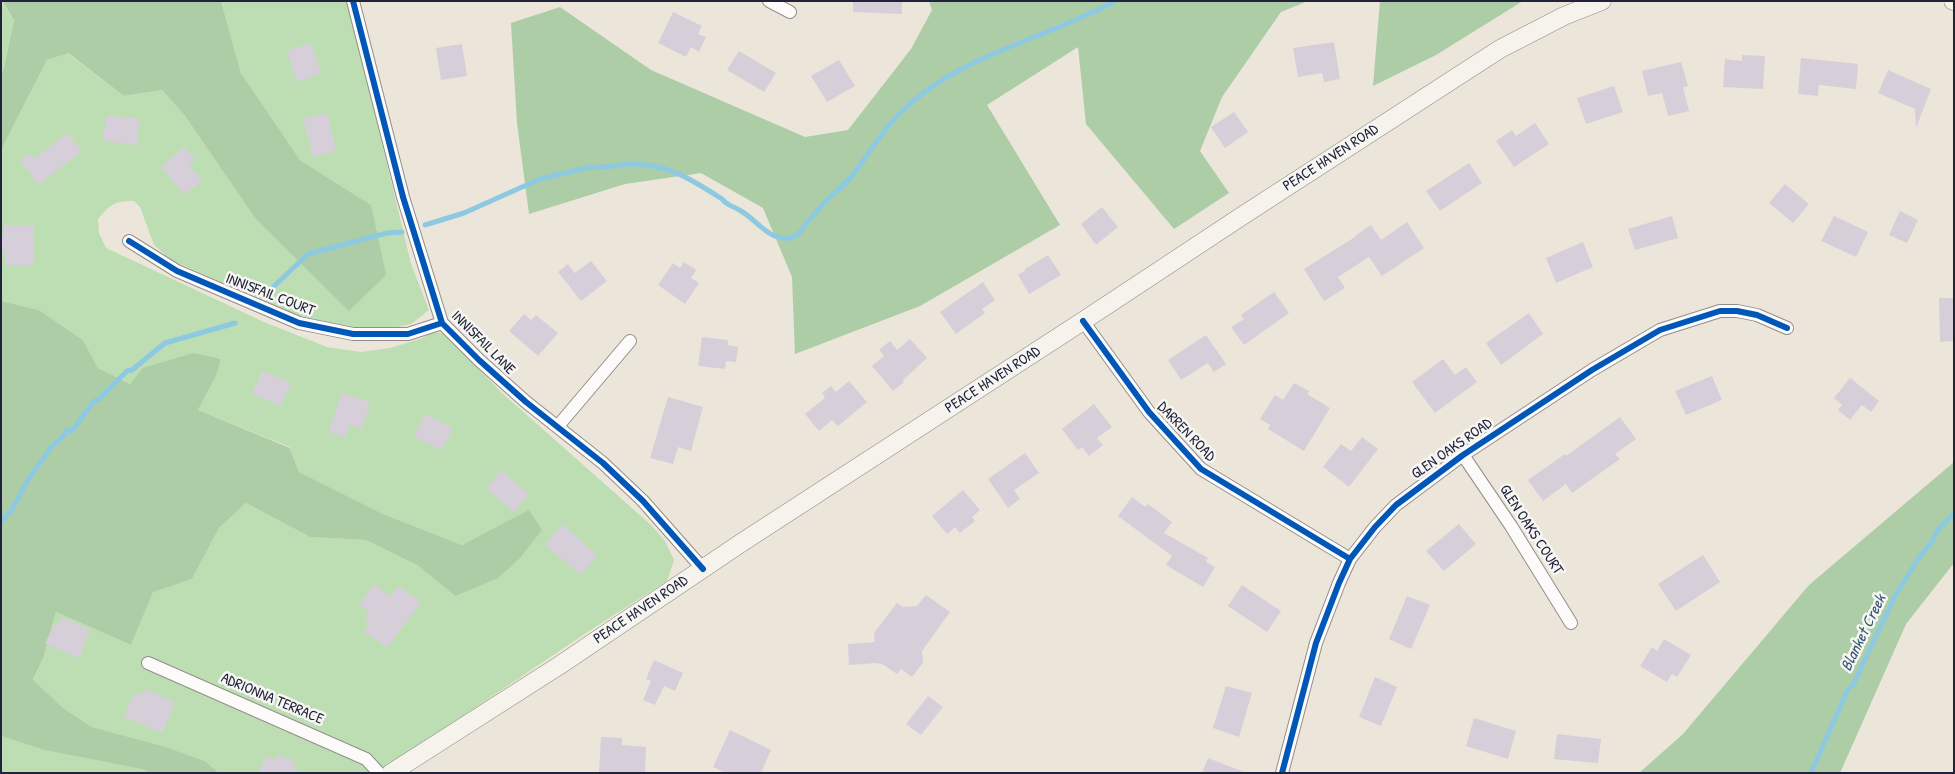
<!DOCTYPE html>
<style>
body{margin:0}
#map{position:relative;width:1955px;height:774px;overflow:hidden;background:#ece5da;font-family:"Patrick Hand",sans-serif}
canvas{display:block}
.frame{position:absolute;inset:0;border:2px solid #22223b;pointer-events:none}
</style>
<div id="map">
<canvas width="1955" height="774"></canvas>
<div class="frame"></div>
</div>
<script>
const context = document.querySelector('canvas').getContext('2d');
context.lineJoin = 'round';
function fillPath(path, color) { context.fillStyle = color; context.fill(path, 'evenodd'); }
function stroke(path, color, width, dash) { context.strokeStyle = color; context.lineWidth = width; context.lineCap = dash ? 'butt' : 'round'; context.setLineDash(dash || []); context.stroke(path); }
function label(font, color, halo, rows, align = 'center') {
  context.font = font + ' "Patrick Hand",sans-serif'; context.lineWidth = 5; context.setLineDash([]); context.textBaseline = 'middle'; context.strokeStyle = halo; context.fillStyle = color; for (const [text, x, y, turn = 0] of rows) {
    context.save(); context.translate(x, y); context.rotate((+turn || 0) * Math.PI / 180); context.textAlign = isNaN(turn) ? turn : align; if (halo) context.strokeText(text, 0, 0); context.fillText(text, 0, 0); context.restore();
  }
}
const green = new Path2D(`
 M 1,1 L 14,20 L 4,68 L 1,74 Z
 M 221,1 L 348,1 L 411,264 L 429,310 L 411,324 L 383,330 L 358,331 L 317,324 L 171,260 L 154,245 L 140,207 L 134,201 C 114,201 111,204 98,219 L 99,233 L 106,248 L 264,322 L 327,347 L 361,352 L 390,348 L 423,338 L 432,332 L 444,333 L 502,393 L 651,525 L 665,541 L 674,560 L 667,581 L 586,633 L 378,773 L 219,773 L 205,761 L 166,747 L 92,727 L 63,708 L 33,681 L 44,656 L 56,612 L 131,645 L 153,591 L 192,579 L 219,528 L 246,503 L 310,537 L 366,540 L 417,565 L 455,596 L 493,530 L 462,545 L 383,514 L 299,472 L 290,447 L 198,410 L 216,376 L 221,358 L 130,384 L 98,368 L 83,340 L 39,310 L 1,301 L 1,150 L 47,60 L 67,53 L 124,96 L 162,90 L 186,117 L 371,205 L 300,160 L 241,73 Z
 M 1,736 L 44,750 L 141,769 L 151,773 L 1,773 Z`);
const forest = new Path2D(`
 M 2,1 L 221,1 L 241,73 L 300,160 L 371,205 L 386,275 L 349,311 L 256,219 L 186,117 L 162,90 L 124,96 L 68,53 L 47,60 L 1,150 L 1,74 L 4,68 L 14,20 Z
 M 929,1 L 1308,1 L 1281,12 L 1222,97 L 1200,151 L 1229,193 L 1174,229 L 1086,124 L 1078,47 L 987,105 L 1060,225 L 920,306 L 795,354 L 792,277 L 763,208 L 701,173 L 625,184 L 529,214 L 517,123 L 511,23 L 560,7 L 651,70 L 805,137 L 848,130 L 911,49 L 932,10 Z
 M 1380,1 L 1523,1 L 1436,55 L 1373,86 Z
 M 1,301 L 39,310 L 83,340 L 98,368 L 130,384 L 143,368 L 193,353 L 221,359 L 216,376 L 198,410 L 290,448 L 299,472 L 383,514 L 462,545 L 529,510 L 542,530 L 519,559 L 498,578 L 455,596 L 417,565 L 366,540 L 310,537 L 246,503 L 219,528 L 192,579 L 153,592 L 131,645 L 56,612 L 44,656 L 33,680 L 63,708 L 92,727 L 166,747 L 205,761 L 219,773 L 151,773 L 141,769 L 44,750 L 1,736 Z
 M 1954,462 L 1954,563 L 1906,624 L 1840,773 L 1639,773 L 1683,734 L 1809,585 Z`);
const stream = new Path2D(`
 M 425,225 L 464,213 L 540,179 L 590,167 C 598,169 621,164 632,164 C 667,163 694,181 722,199 C 727,206 734,206 741,211 C 756,219 769,241 789,238 C 798,237 803,228 808,221 C 815,214 821,206 828,199 C 837,190 848,182 855,172 C 870,152 883,129 901,112 C 960,54 1044,40 1115,1
 M 271,289 L 308,254 L 387,233 L 402,232
 M 1,521 L 11,511 L 28,480 L 52,446 L 62,438 L 67,430 L 71,432 L 94,401 L 99,399 L 127,371 L 132,370 L 165,343 L 235,323
 M 1811,773 L 1848,689 L 1853,685 L 1895,596 L 1920,556 L 1932,542 L 1937,531 L 1954,513`);
const building = new Path2D(`
 M 853,1 L 902,1 L 902,14 L 853,12 Z
 M 673,12 L 702,26 L 698,34 L 706,37 L 699,52 L 691,47 L 686,57 L 658,43 Z
 M 1334,42 L 1340,79 L 1324,82 L 1322,73 L 1298,77 L 1293,48 Z
 M 310,43 L 321,73 L 297,82 L 287,51 Z
 M 462,44 L 467,76 L 441,80 L 436,48 Z
 M 739,51 L 776,73 L 764,92 L 727,70 Z
 M 1742,55 L 1765,56 L 1763,89 L 1723,87 L 1725,59 L 1742,61 Z
 M 1801,58 L 1858,64 L 1856,89 L 1819,85 L 1818,96 L 1798,94 Z
 M 839,60 L 855,86 L 827,102 L 811,76 Z
 M 1681,62 L 1688,86 L 1683,87 L 1689,111 L 1668,116 L 1662,93 L 1648,96 L 1642,71 Z
 M 1888,70 L 1931,89 L 1916,128 L 1915,109 L 1878,93 Z
 M 1614,86 L 1623,112 L 1586,124 L 1577,98 Z
 M 1234,112 L 1248,132 L 1225,148 L 1211,127 Z
 M 327,113 L 336,151 L 313,157 L 303,118 Z
 M 107,115 L 140,119 L 137,145 L 103,141 Z
 M 1535,123 L 1549,144 L 1514,167 L 1496,141 L 1512,130 L 1516,136 Z
 M 67,133 L 82,151 L 39,185 L 20,161 L 29,153 L 34,159 Z
 M 184,147 L 195,159 L 188,165 L 202,180 L 185,195 L 161,167 Z
 M 1469,163 L 1482,183 L 1440,211 L 1426,191 Z
 M 1785,184 L 1809,204 L 1793,223 L 1769,203 Z
 M 1102,207 L 1118,227 L 1096,245 L 1081,224 Z
 M 1900,211 L 1918,220 L 1907,243 L 1889,235 Z
 M 1672,216 L 1678,238 L 1635,250 L 1628,229 Z
 M 1834,216 L 1868,232 L 1856,257 L 1821,241 Z
 M 1407,222 L 1424,248 L 1382,276 L 1369,257 L 1338,277 L 1345,288 L 1324,301 L 1304,269 L 1355,237 L 1355,236 L 1371,225 L 1381,240 Z
 M 4,225 L 34,225 L 34,265 L 5,265 L 5,252 L 1,253 L 1,237 L 4,237 Z
 M 1583,242 L 1593,267 L 1556,283 L 1546,258 Z
 M 1048,255 L 1061,275 L 1029,294 L 1018,275 L 1026,270 L 1025,269 Z
 M 591,261 L 607,281 L 581,301 L 558,272 L 568,264 L 575,273 Z
 M 684,262 L 696,270 L 691,278 L 699,283 L 685,304 L 658,285 L 673,263 L 680,268 Z
 M 983,282 L 995,300 L 982,309 L 985,313 L 956,334 L 940,312 Z
 M 1274,292 L 1289,313 L 1244,345 L 1231,327 L 1244,319 L 1241,315 Z
 M 1939,298 L 1954,298 L 1954,341 L 1940,342 Z
 M 1529,313 L 1543,334 L 1501,365 L 1486,343 Z
 M 524,314 L 531,320 L 536,315 L 558,333 L 538,356 L 509,331 Z
 M 1206,335 L 1226,364 L 1214,372 L 1208,363 L 1181,380 L 1168,360 Z
 M 702,337 L 728,340 L 728,345 L 738,347 L 736,362 L 726,361 L 725,369 L 698,366 Z
 M 910,339 L 927,358 L 903,380 L 904,382 L 893,391 L 872,366 L 884,356 L 879,350 L 890,341 L 897,350 Z
 M 1443,359 L 1455,375 L 1466,367 L 1477,382 L 1435,413 L 1412,382 Z
 M 262,371 L 291,383 L 281,406 L 252,394 Z
 M 1712,376 L 1722,400 L 1686,415 L 1675,391 Z
 M 1850,378 L 1879,401 L 1871,412 L 1862,405 L 1850,420 L 1838,410 L 1842,405 L 1834,398 Z
 M 849,381 L 867,402 L 838,426 L 832,420 L 819,431 L 805,414 L 825,398 L 822,393 L 831,386 L 836,392 Z
 M 1294,383 L 1309,391 L 1307,394 L 1330,408 L 1304,451 L 1268,429 L 1270,425 L 1260,419 L 1275,395 L 1283,400 Z
 M 341,393 L 370,402 L 362,429 L 349,425 L 346,437 L 329,432 Z
 M 668,397 L 703,407 L 691,451 L 678,447 L 673,464 L 650,458 Z
 M 1094,404 L 1112,427 L 1097,438 L 1103,445 L 1089,456 L 1082,447 L 1078,450 L 1062,429 Z
 M 425,414 L 453,428 L 442,450 L 414,437 Z
 M 1620,417 L 1636,439 L 1615,454 L 1620,459 L 1572,493 L 1566,484 L 1543,501 L 1528,480 L 1565,454 L 1566,456 Z
 M 1362,437 L 1378,449 L 1349,487 L 1323,467 L 1341,444 L 1351,451 Z
 M 1025,453 L 1039,473 L 1014,490 L 1020,499 L 1008,508 L 988,479 Z
 M 501,470 L 529,494 L 514,512 L 486,488 Z
 M 963,490 L 980,510 L 972,517 L 975,521 L 960,533 L 955,527 L 947,534 L 932,516 Z
 M 1132,497 L 1145,507 L 1148,504 L 1172,522 L 1164,533 L 1208,558 L 1206,562 L 1215,567 L 1203,587 L 1166,565 L 1172,556 L 1118,516 Z
 M 563,524 L 597,556 L 581,575 L 545,545 Z
 M 1459,524 L 1476,544 L 1444,571 L 1426,551 Z
 M 1703,555 L 1720,582 L 1676,611 L 1658,584 Z
 M 374,584 L 390,596 L 398,586 L 421,602 L 387,648 L 364,631 L 369,623 L 364,620 L 369,612 L 359,605 Z
 M 1242,585 L 1281,611 L 1267,632 L 1228,606 Z
 M 926,595 L 950,612 L 922,651 L 923,663 L 912,677 L 901,669 L 897,674 L 884,665 L 876,663 L 849,665 L 848,644 L 875,642 L 874,633 L 897,603 L 903,607 L 917,606 Z
 M 1407,596 L 1430,605 L 1411,649 L 1389,639 Z
 M 61,617 L 90,630 L 79,658 L 45,644 L 54,624 L 58,625 Z
 M 1664,639 L 1691,655 L 1677,677 L 1672,674 L 1667,682 L 1640,666 L 1652,647 L 1657,651 Z
 M 654,660 L 683,673 L 675,691 L 664,686 L 655,705 L 643,700 L 651,681 L 646,679 Z
 M 1375,677 L 1397,687 L 1381,726 L 1359,717 Z
 M 1226,686 L 1252,693 L 1239,737 L 1213,728 Z
 M 145,689 L 175,702 L 162,733 L 124,717 L 135,692 L 143,695 Z
 M 928,696 L 943,707 L 921,735 L 906,724 Z
 M 1474,718 L 1516,731 L 1508,759 L 1466,746 Z
 M 730,730 L 771,750 L 761,773 L 726,773 L 713,767 Z
 M 1557,734 L 1601,739 L 1598,763 L 1554,759 Z
 M 601,737 L 622,738 L 622,745 L 646,747 L 645,773 L 599,772 Z
 M 278,754 L 296,762 L 293,768 L 303,773 L 258,773 L 266,756 L 275,760 Z
 M 1208,758 L 1244,772 L 1244,773 L 1202,773 Z`);
const street = new Path2D(`
 M 353,1 L 403,197 L 442,323 L 479,360 L 526,402 L 603,463 L 643,501 L 703,569
 M 769,1 L 790,12
 M 129,241 L 177,271 L 299,323 L 353,334 L 408,334 L 442,323
 M 1083,321 L 1149,412 L 1201,469 L 1350,559
 M 558,426 L 630,341
 M 1463,455 L 1511,526 L 1571,623
 M 148,663 L 366,759 L 379,773
 M 1282,773 L 1316,643 L 1339,583 L 1350,559 L 1375,527 L 1396,505 L 1463,455 L 1592,370 L 1660,330 L 1720,311 L 1737,311 L 1757,315 L 1787,328`);
const secondary = new Path2D(`
 M 1953,1 L 1954,1
 M 391,773 L 560,665 L 741,543 L 1083,321 L 1245,214 L 1500,49 L 1564,16 L 1602,1`);
const cycleway = new Path2D(`
 M 353,1 L 403,197 L 442,323 L 479,360 L 526,402 L 603,463 L 643,501 L 703,569
 M 129,241 L 177,271 L 299,323 L 353,334 L 408,334 L 442,323
 M 1083,321 L 1149,412 L 1201,469 L 1350,559
 M 1282,773 L 1316,643 L 1339,583 L 1350,559 L 1375,527 L 1396,505 L 1463,455 L 1592,370 L 1660,330 L 1720,311 L 1737,311 L 1757,315 L 1787,328`);
const streetNames = [
 ["PEACE HAVEN ROAD",1331,158,-33],
 ["INNISFAIL COURT",270,295,21],
 ["INNISFAIL LANE",483,343,45],
 ["PEACE HAVEN ROAD",993,380,-33],
 ["DARREN ROAD",1186,432,46],
 ["GLEN OAKS ROAD",1452,449,-35],
 ["GLEN OAKS COURT",1531,530,57],
 ["PEACE HAVEN ROAD",641,610,-34],
 ["ADRIONNA TERRACE",272,699,23]
];
const waterNames = [
 ["Blanket Creek",1864,633,-64]
];
fillPath(green, '#bddeb2');
fillPath(forest, '#accda6');
stroke(stream, '#8dc9e0', 5);
fillPath(building, '#d6cfd9');
stroke(street, '#918e8c', 14);
stroke(secondary, '#918e8c', 19);
stroke(street, '#fcfbf9', 12);
stroke(secondary, '#f6f2ec', 18);
stroke(cycleway, '#0057b8', 6);
label('15px', '#22223b', '#f6f6f2', streetNames);
label('italic 16px', '#395875', '#f6f6f2', waterNames);
</script>
